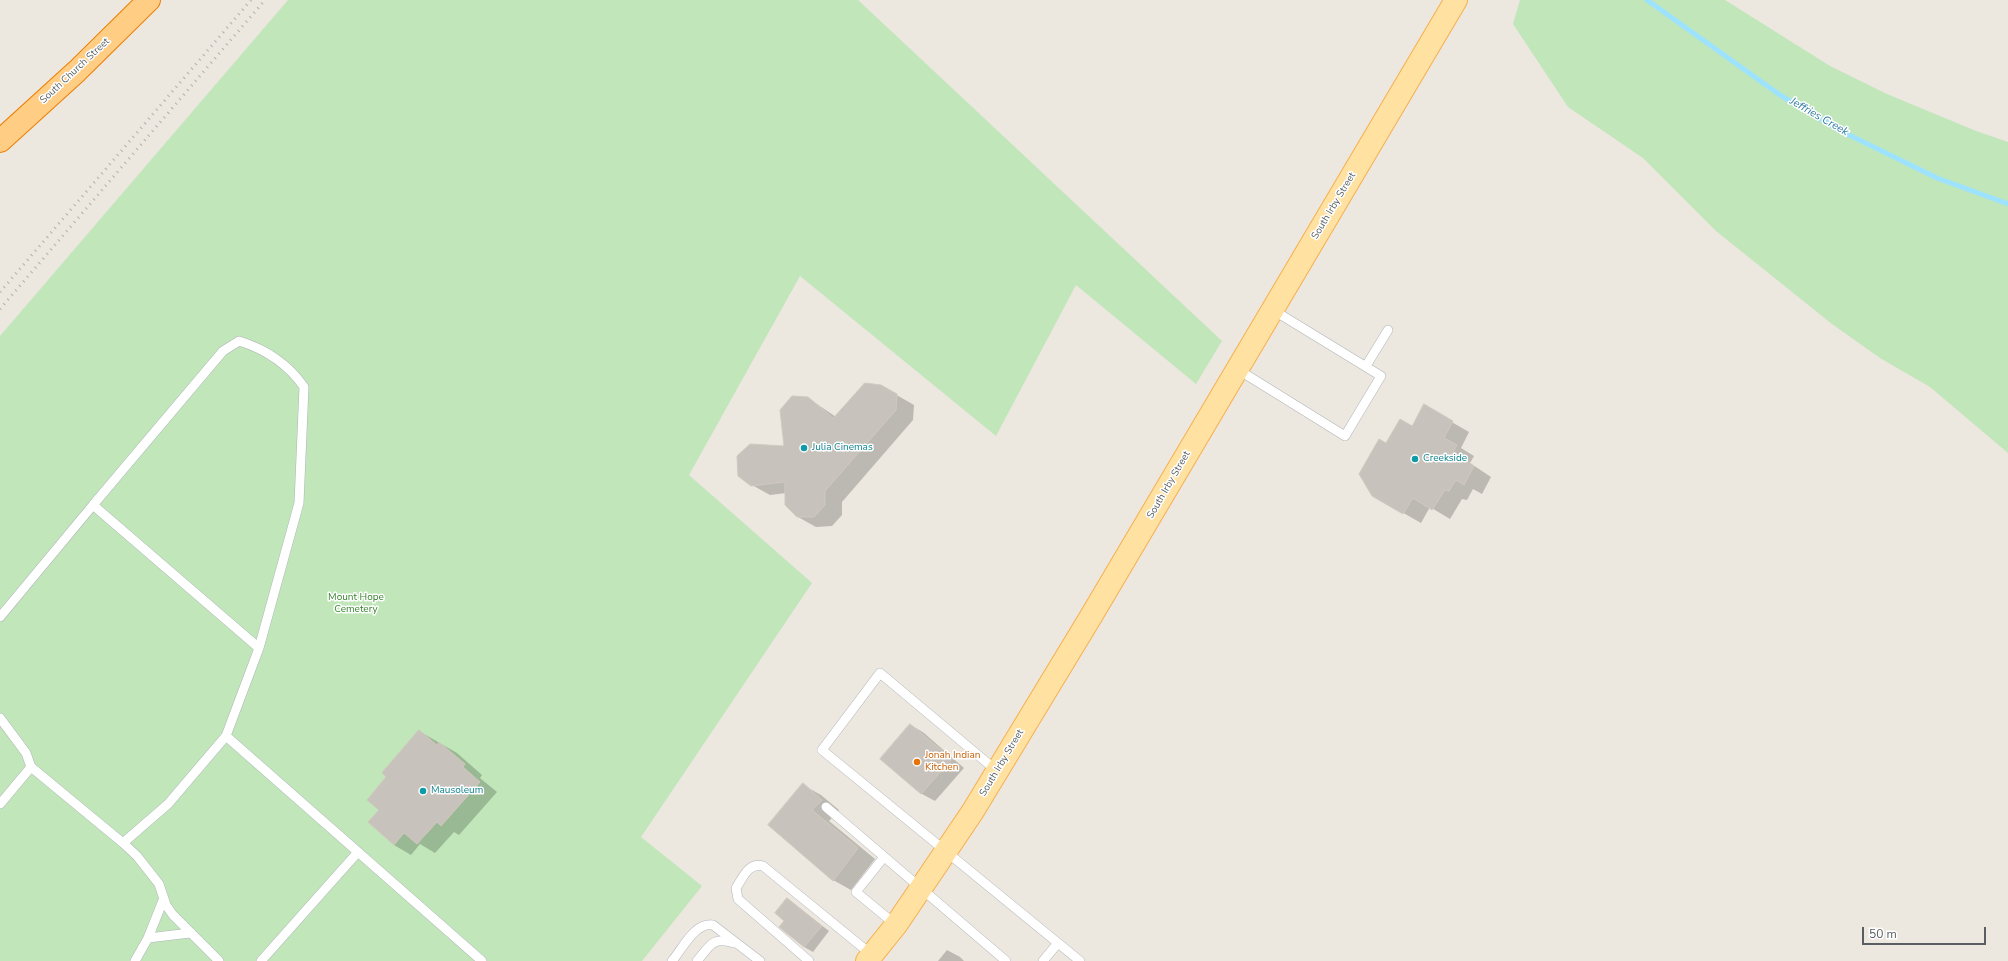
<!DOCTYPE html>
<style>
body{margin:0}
#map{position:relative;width:2008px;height:961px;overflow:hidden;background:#ece7df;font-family:"Nunito Sans",sans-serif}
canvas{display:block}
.scale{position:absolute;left:1862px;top:927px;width:124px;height:18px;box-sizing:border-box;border:2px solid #585e61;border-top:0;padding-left:5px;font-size:12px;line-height:14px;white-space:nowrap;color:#585e61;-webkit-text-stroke:3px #fff;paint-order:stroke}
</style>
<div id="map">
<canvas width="2008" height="961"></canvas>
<div class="scale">50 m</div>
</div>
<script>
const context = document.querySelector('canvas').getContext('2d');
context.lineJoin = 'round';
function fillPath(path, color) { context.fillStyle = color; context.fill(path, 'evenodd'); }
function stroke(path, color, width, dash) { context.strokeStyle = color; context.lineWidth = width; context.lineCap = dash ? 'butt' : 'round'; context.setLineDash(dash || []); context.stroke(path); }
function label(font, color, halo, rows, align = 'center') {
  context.font = font + ' "Nunito Sans",sans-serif'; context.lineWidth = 3; context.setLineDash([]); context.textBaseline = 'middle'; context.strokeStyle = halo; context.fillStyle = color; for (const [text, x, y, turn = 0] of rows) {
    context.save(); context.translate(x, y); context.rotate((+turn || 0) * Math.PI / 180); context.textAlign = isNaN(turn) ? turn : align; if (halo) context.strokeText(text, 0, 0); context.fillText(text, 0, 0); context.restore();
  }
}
const green = new Path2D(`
 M 288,0 L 858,0 L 1222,341 L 1196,384 L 1076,285 L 996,436 L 800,276 L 689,475 L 812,583 L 641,837 L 702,886 L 642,961 L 0,961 L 0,336 Z
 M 1520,0 L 1725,0 L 1830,66 L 1887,94 L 1976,131 L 2008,142 L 2008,453 L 1930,387 L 1880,358 L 1832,324 L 1716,231 L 1643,158 L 1568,107 L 1513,24 Z`);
const shadow = new Path2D(`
 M 881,386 L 914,405 L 913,420 L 842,502 L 842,515 L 832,526 L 816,527 L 798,517 L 786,493 L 770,495 L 752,485 L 785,447 L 808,398 L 836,417 Z
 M 1424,406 L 1469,432 L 1461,448 L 1474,456 L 1470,463 L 1491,477 L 1482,494 L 1473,489 L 1467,500 L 1462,499 L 1450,519 L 1430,507 L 1421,523 L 1372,495 L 1387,444 L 1412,428 Z
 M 911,725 L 924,733 L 964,768 L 935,801 L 922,794 L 882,759 Z
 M 419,731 L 457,753 L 482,775 L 480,778 L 497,792 L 459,835 L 454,832 L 435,853 L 420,844 L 411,855 L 394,845 L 380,810 L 388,777 Z
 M 803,785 L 821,795 L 839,810 L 829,821 L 875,859 L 851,890 L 833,880 Z
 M 788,899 L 829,931 L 813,952 L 804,947 Z
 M 947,950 L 960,957 L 964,961 L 938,961 Z`);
const stream = new Path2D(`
 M 1647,0 L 1780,95 L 1841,131 L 1937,178 L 2008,204`);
const building = new Path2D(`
 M 865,383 L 881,385 L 897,394 L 896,410 L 825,491 L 825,505 L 814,517 L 797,517 L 785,505 L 785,482 L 751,486 L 738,476 L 737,456 L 750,444 L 784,446 L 780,410 L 792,396 L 808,397 L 833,418 Z
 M 1424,404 L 1453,421 L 1444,438 L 1457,445 L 1453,452 L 1474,466 L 1464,485 L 1456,480 L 1449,491 L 1445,490 L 1432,510 L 1413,498 L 1403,514 L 1372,496 L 1359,474 L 1379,439 L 1386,443 L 1400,419 L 1412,426 Z
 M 910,724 L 952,759 L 921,794 L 880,759 Z
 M 419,730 L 437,745 L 439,742 L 465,764 L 463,767 L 480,782 L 441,826 L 437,822 L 417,844 L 404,833 L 394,845 L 368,822 L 379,810 L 367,800 L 386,777 L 382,773 Z
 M 803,783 L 822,800 L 812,810 L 858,848 L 833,881 L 768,825 Z
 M 787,898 L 822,926 L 804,947 L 779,927 L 784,921 L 775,913 Z`);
const lane = new Path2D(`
 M 1366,366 L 1388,330
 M 1237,369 L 1345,436 L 1381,376 L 1273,310
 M 93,505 L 223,351 L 239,341 C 265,349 288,364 304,387 L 299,503 L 259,648
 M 0,617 L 93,505 L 259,648 L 226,736 L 358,852 L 261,961
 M 0,718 L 26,753 L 31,767 L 123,843
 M 997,771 L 880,673 L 822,750 L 1080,961
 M 0,804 L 31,767
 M 826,807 L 1006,961
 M 358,852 L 482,961
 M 884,857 L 856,892 L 896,925
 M 148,938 L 190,933
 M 135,961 L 148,938 L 164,898
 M 219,961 L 173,915 L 166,905 L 159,884 L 137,856 L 123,843 L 168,804 L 226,736
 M 672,961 C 683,948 695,922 713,925 L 760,961
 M 697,961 C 710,946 712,936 734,943
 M 809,961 L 738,899 L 736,888 C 743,878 748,862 763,866 L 872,955
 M 1043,961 L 1058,943`);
const primary = new Path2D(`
 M 867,961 L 896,925 L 973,811 L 1090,618 L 1456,0`);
const highway = new Path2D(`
 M 0,141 L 77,71 L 149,0`);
const rail = new Path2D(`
 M 0,292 L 251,0
 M 0,309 L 265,0`);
const markers = [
 [804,448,4,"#0f9aa8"],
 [1415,459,4,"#0f9aa8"],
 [917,762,4,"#e8710a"],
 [423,791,4,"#0f9aa8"]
];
const streetNames = [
 ["South Church Street",75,71,-43],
 ["South Irby Street",1334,206,-59],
 ["South Irby Street",1169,485,-60],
 ["South Irby Street",1002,763,-59]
];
const cultureNames = [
 ["Julia Cinemas",812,448],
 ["Creekside",1423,459],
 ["Mausoleum",431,791]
];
const parkNames = [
 ["Mount Hope",356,598],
 ["Cemetery",356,610]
];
const foodNames = [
 ["Jonah Indian",925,756],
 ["Kitchen",925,768]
];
const waterNames = [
 ["Jeffries Creek",1819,117,30]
];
fillPath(green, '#c0e6ba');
fillPath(shadow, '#0003');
stroke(stream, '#9de3ff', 5);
fillPath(building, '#c7c2bc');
stroke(building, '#d1c8bd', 1);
stroke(lane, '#b0b4b8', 10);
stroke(primary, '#f8ae4c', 24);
stroke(highway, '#ec7e00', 24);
stroke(lane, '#fff', 9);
stroke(primary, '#ffe2a2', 22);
stroke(highway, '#ffcd84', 22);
stroke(rail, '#afb0b1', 3, [1, 5]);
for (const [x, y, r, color] of markers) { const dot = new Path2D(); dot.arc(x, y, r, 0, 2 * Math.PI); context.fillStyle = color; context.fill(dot); stroke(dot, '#fff', 1.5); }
label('10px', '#585e61', '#fff', streetNames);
label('10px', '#0d838f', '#fff', cultureNames, 'left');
label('10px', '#38822f', '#fff', parkNames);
label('10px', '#c56008', '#fff', foodNames, 'left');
label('italic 11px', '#327ba3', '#fff', waterNames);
</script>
